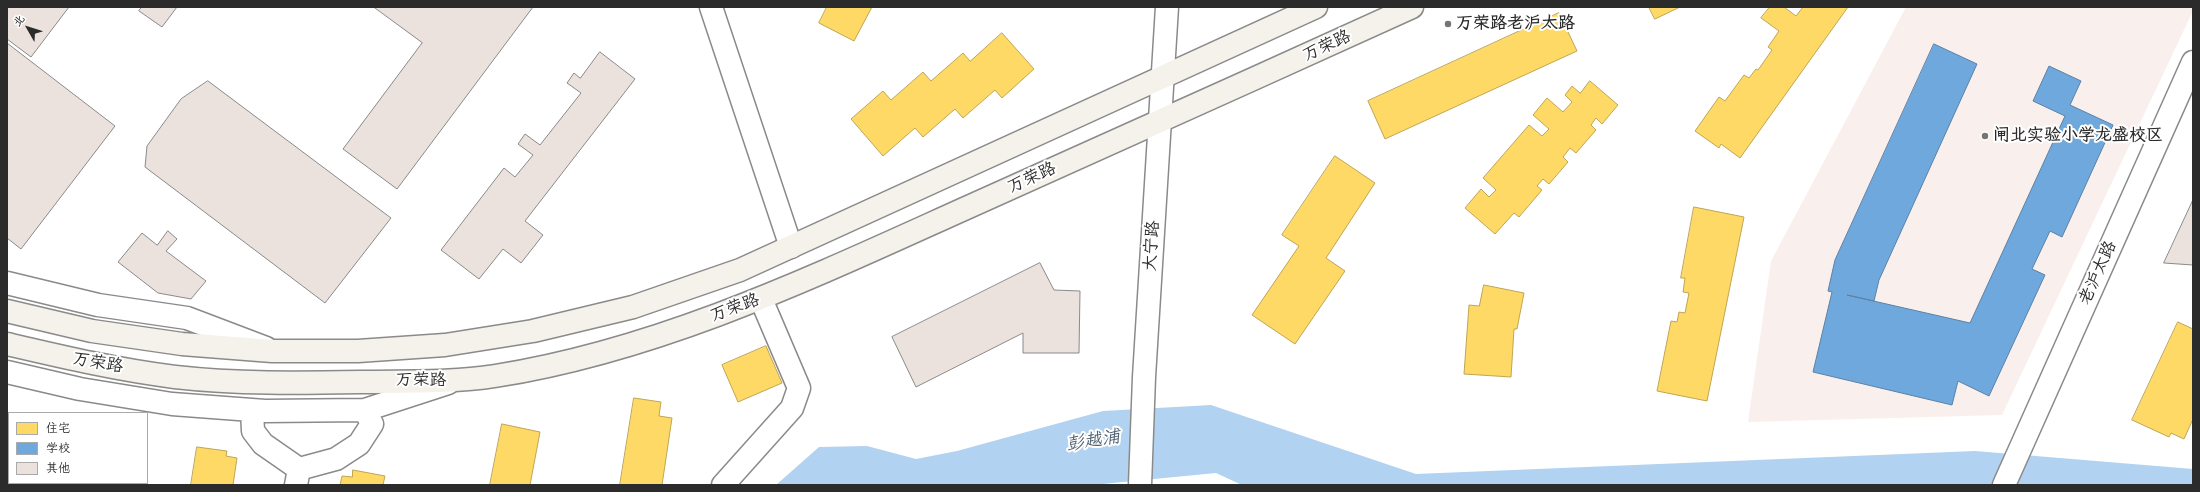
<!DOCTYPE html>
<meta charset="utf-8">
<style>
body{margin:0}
#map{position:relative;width:2200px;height:492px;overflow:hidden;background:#fff;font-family:Caveat,"LXGW WenKai TC",sans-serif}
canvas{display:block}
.frame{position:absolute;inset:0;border:8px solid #2b2b2b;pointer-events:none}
.legend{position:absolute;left:8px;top:412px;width:140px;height:72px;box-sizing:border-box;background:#fff;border:1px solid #aaa;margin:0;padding:5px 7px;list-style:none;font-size:12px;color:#2b2b2b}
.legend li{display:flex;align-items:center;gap:8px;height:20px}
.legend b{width:20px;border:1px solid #aaa}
.north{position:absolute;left:8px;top:8px;width:40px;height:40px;-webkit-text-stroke:3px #fff;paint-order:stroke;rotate:309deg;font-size:11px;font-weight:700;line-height:16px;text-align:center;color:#2b2b2b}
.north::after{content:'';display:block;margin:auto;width:14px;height:18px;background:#2b2b2b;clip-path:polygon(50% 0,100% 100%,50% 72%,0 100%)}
</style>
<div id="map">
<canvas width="2200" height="492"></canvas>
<div class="frame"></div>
<ul class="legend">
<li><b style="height:11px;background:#ffd966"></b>住宅</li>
<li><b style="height:11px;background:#6fa8dc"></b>学校</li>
<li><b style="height:11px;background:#ebe1dd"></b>其他</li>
</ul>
<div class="north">北</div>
</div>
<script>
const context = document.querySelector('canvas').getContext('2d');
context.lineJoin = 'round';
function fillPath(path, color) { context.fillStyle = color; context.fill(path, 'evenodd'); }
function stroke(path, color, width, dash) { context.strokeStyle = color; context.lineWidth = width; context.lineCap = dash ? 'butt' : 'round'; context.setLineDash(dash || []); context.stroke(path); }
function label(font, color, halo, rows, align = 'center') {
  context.font = font + ' Caveat,"LXGW WenKai TC",sans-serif'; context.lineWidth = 4; context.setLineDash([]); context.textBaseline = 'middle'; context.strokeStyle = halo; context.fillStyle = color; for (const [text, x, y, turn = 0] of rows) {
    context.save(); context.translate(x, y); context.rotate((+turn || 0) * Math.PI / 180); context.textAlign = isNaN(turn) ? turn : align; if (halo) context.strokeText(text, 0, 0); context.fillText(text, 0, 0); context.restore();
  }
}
const built = new Path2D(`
 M 1906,7 L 2193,7 L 2193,11 L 2002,415 L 1748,422 L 1771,261 Z`);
const water = new Path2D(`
 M 1211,405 L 1416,474 L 1975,451 L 2193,469 L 2193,485 L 1242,485 L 1216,473 L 1092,485 L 776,485 L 819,447 L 867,446 L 916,459 L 957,451 L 1103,411 Z`);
const homes = new Path2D(`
 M 827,7 L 872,7 L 854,41 L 819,23 Z
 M 1649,7 L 1680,7 L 1655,19 Z
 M 1770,7 L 1784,7 L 1796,16 L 1803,7 L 1848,7 L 1740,158 L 1721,144 L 1719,148 L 1695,131 L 1719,97 L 1725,101 L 1744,75 L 1749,78 L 1756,69 L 1758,70 L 1772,50 L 1768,47 L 1779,31 L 1761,18 Z
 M 1559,13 L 1577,51 L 1385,139 L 1368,101 Z
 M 1002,33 L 1034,69 L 1002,98 L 995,90 L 963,118 L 955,109 L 923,137 L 915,128 L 883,156 L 851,119 L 883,91 L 891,100 L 923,72 L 931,81 L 963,53 L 970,61 Z
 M 1590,81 L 1618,105 L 1602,124 L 1596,118 L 1591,125 L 1596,130 L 1576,153 L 1570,148 L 1563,157 L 1568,162 L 1549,184 L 1543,179 L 1537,186 L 1542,190 L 1519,217 L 1514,213 L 1495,234 L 1465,208 L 1481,189 L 1489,197 L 1496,190 L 1483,178 L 1529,125 L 1542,136 L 1549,129 L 1533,115 L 1547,98 L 1563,112 L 1572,102 L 1565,95 L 1572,86 L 1580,93 Z
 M 1335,156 L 1375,183 L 1326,258 L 1345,271 L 1295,344 L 1252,315 L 1299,246 L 1282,235 Z
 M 1694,207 L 1744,217 L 1707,401 L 1657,391 L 1671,321 L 1677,322 L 1679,312 L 1685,313 L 1689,293 L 1683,292 L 1685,278 L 1681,278 Z
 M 1484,285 L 1524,293 L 1517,329 L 1514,329 L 1511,377 L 1464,374 L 1469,305 L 1479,306 Z
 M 2178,322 L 2193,329 L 2193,419 L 2184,439 L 2171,433 L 2169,437 L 2132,420 Z
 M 766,346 L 782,383 L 738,402 L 722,365 Z
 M 634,398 L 661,402 L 659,416 L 672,418 L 662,485 L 620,485 Z
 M 502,424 L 540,432 L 530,485 L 490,485 Z
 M 197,447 L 227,451 L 226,456 L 237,458 L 233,485 L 191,485 Z
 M 353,470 L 385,476 L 383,485 L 340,485 L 342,476 L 352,477 Z
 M 49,483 L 96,483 L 96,485 L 49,485 Z`);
const schools = new Path2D(`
 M 1934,44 L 1977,64 L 1879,280 L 1874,301 L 1847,295 L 1970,323 L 2065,116 L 2033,101 L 2049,66 L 2081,81 L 2070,105 L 2113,125 L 2062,237 L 2050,231 L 2032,269 L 2045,275 L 1989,396 L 1958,381 L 1952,405 L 1813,372 L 1832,292 L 1828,291 L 1835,260 Z`);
const building = new Path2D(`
 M 7,7 L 69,7 L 31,57 L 7,39 Z
 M 142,7 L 177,7 L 162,27 L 139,11 Z
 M 374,7 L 533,7 L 397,189 L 343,149 L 422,43 Z
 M 7,43 L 115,126 L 21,249 L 7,238 Z
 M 600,52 L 635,79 L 525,221 L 543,235 L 521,263 L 503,249 L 479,279 L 441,250 L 504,168 L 515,177 L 533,155 L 518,144 L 525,134 L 540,145 L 581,93 L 567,83 L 574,73 L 580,78 Z
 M 208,81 L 391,218 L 325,303 L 145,167 L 147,146 L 181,99 Z
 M 2193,200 L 2193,265 L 2164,263 Z
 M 168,231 L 177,239 L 166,251 L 206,281 L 191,299 L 158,293 L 118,262 L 142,233 L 157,245 Z
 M 1040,263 L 1054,290 L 1080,291 L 1079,353 L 1023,353 L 1023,333 L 916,387 L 892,337 Z`);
const minor = new Path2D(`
 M 711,7 L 791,247
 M 7,283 L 98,305 L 187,318 L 266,348
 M 7,372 L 80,389 L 172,404 L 265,411 L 365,410 L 448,383
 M 252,410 L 253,431 L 263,444 L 299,469
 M 296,485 L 299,469 L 336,459 L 359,444 L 372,424 L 365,410
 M 723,485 L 792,408 L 799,388 L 761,299
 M 1140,485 L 1144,377 L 1167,7
 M 2004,485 L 2193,62`);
const major = new Path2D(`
 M 7,311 L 92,331 L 182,344 L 272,351 L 358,351 L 445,345 L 533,331 L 633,307 L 740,270 L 1316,7
 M 7,344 C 63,357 118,370 175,377 C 237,384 299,383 361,382 C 406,381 450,383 495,376 C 660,350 813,277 964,209 C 1113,142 1263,75 1412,7`);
const markers = [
 [1448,24,4,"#757575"],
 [1985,136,4,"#757575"]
];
const poiNames = [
 ["万荣路老沪太路",1456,24],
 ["闸北实验小学龙盛校区",1993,136]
];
const streetNames = [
 ["万荣路",1327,46,-25],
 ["万荣路",1032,178,-24],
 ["大宁路",1152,246,-86],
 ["老沪太路",2098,273,-66],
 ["万荣路",735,308,-20],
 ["万荣路",98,363,10],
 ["万荣路",421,381]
];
const waterNames = [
 ["彭越浦",1093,441,-9]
];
fillPath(built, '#f9f0ed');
fillPath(water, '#b2d2f1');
fillPath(homes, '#ffd966');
stroke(homes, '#bfa554', 1);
fillPath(schools, '#6fa8dc');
stroke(schools, '#5b82a7', 1);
fillPath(building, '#ebe1dd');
stroke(building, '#8a8a8a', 1);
stroke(minor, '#8a8a8a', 25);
stroke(major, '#8a8a8a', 25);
stroke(minor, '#fff', 22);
stroke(major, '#f5f1eb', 22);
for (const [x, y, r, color] of markers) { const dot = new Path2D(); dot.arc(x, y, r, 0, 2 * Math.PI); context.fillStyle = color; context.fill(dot); stroke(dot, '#fff', 1.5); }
label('bold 17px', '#2b2b2b', '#fff', poiNames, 'left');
label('17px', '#2b2b2b', '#fff', streetNames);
label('italic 18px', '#4f5f6e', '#fff', waterNames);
</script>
